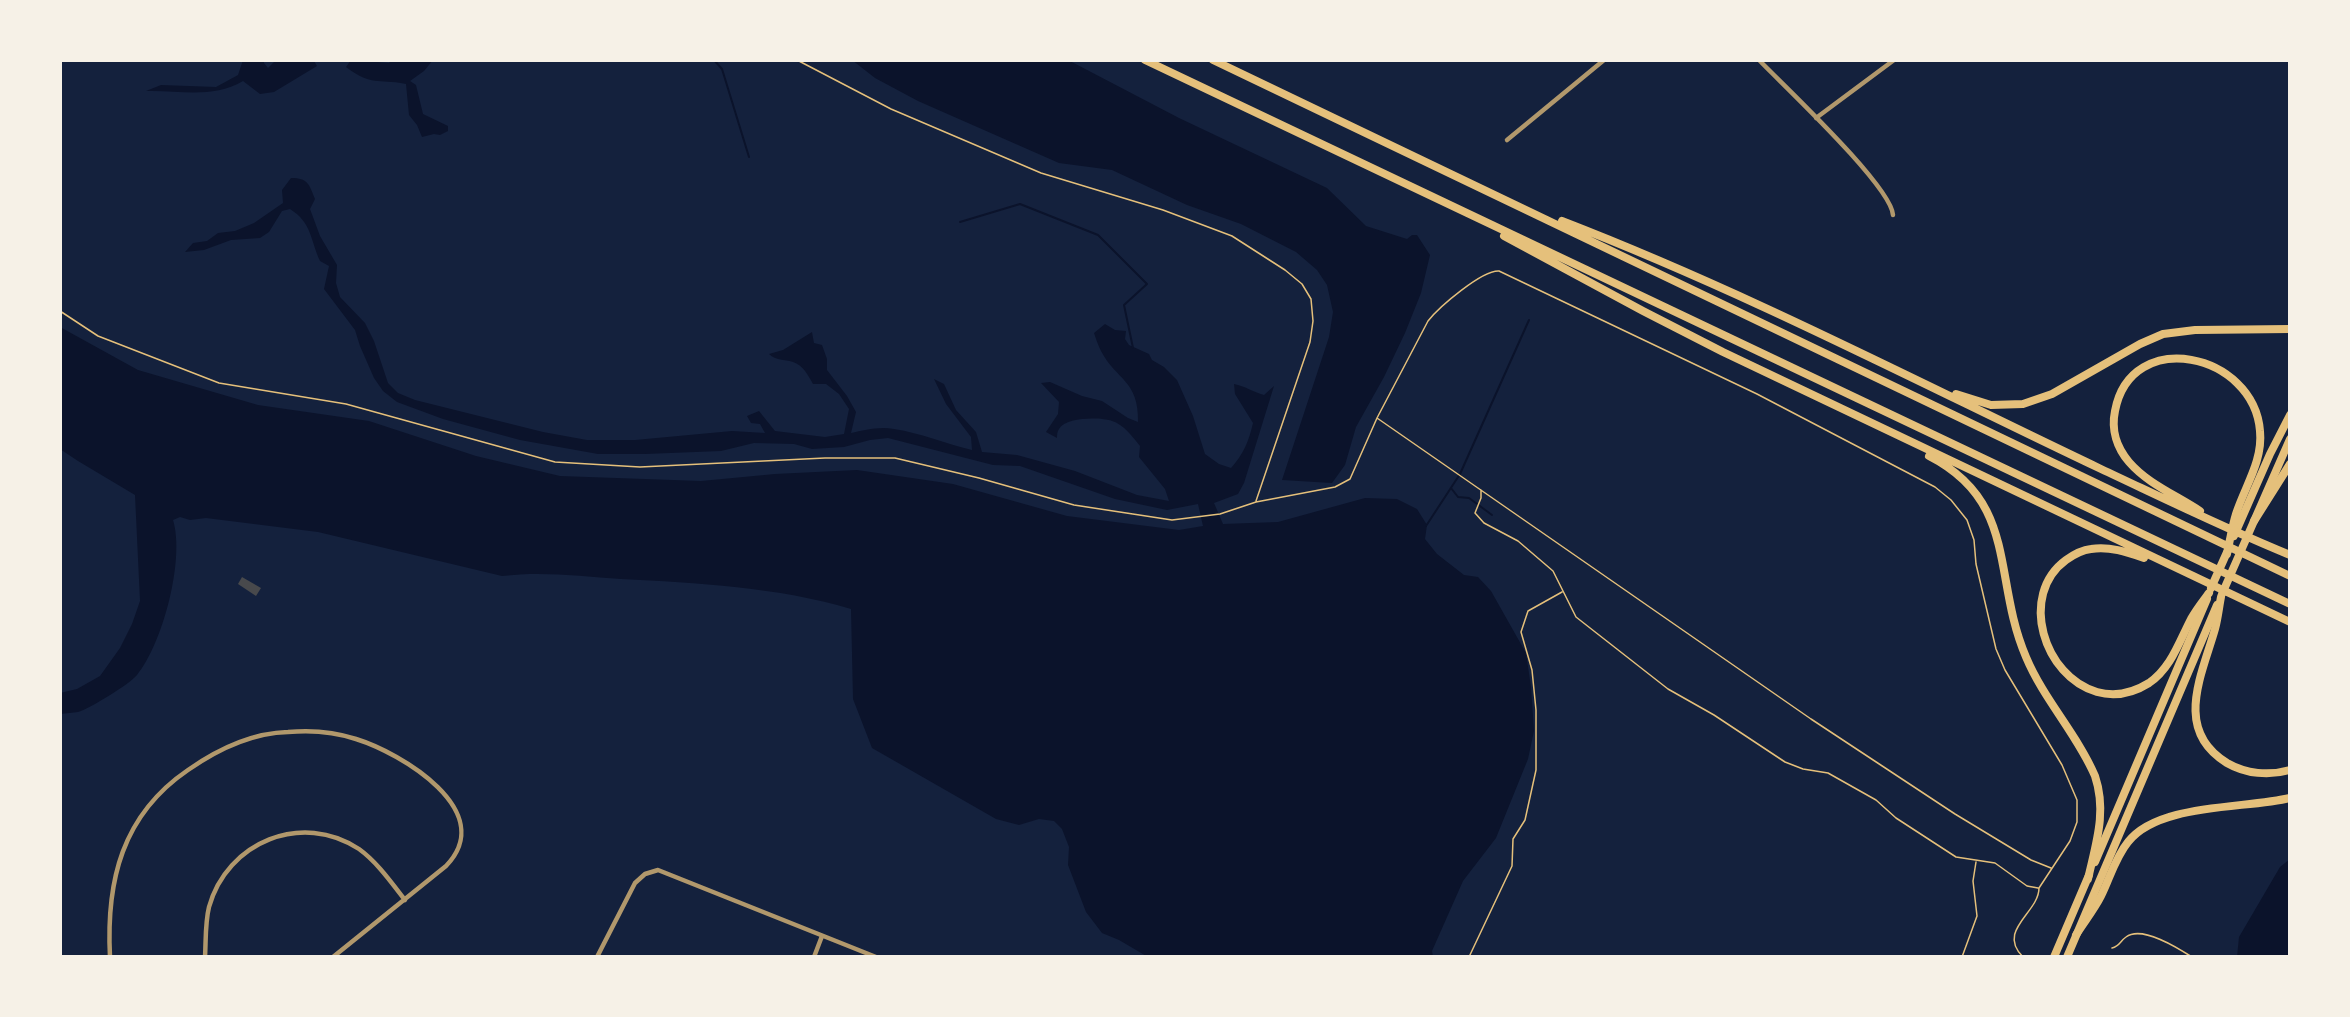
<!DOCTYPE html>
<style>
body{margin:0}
#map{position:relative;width:2350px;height:1017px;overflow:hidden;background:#14213d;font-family:"IBM Plex Sans",sans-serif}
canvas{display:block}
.frame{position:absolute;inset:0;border:62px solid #f6f1e7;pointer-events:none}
</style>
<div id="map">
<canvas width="2350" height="1017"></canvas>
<div class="frame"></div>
</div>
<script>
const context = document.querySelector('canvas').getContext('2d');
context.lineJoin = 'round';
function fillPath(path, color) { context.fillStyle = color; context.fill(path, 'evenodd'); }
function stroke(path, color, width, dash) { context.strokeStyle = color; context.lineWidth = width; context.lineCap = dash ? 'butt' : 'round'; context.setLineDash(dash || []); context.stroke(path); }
const water = new Path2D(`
 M 243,60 L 264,60 L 264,63 L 268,68 L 276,60 L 314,61 L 317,66 L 274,92 L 260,94 L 243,81 C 212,99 180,90 146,91 L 161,85 L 216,87 L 238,75 Z
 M 351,60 L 389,63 L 392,60 L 433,60 L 424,71 L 410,81 L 416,85 L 423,114 L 448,126 L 448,131 L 440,135 L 434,134 L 422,137 L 417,125 L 409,115 L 406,84 C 376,78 373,87 346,67 Z
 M 852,60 L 1068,60 L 1179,118 L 1327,188 L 1366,226 L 1407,239 L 1412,235 L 1417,235 L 1430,255 L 1421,293 L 1405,333 L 1384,377 L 1356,427 L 1345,465 L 1332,483 L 1282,480 L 1329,337 L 1333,312 L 1327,285 L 1317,270 L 1296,252 L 1241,224 L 1187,205 L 1112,170 L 1059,163 L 918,101 L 875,78 Z
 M 291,178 C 308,178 309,184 315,199 L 310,209 L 320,236 L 337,265 L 336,283 L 340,297 L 365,323 L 374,341 L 388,383 L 398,393 L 415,400 L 543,432 L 587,440 L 635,440 L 732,431 L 765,433 L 760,424 L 751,423 L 747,416 L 759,411 L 775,431 L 825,437 L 844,434 L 849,409 L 839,394 L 826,384 L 813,384 C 808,375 803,365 793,362 C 784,359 776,361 769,354 L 783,350 L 812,332 L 814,343 L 822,345 L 827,359 L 827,370 L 847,396 L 856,412 L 851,433 C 864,430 880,426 894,429 C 921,433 946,444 972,450 L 971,437 L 946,404 L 934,379 L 944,384 L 956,410 L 976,432 L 982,452 L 1017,455 L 1075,471 L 1137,495 L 1169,501 L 1165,489 L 1139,457 L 1140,446 C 1133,437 1123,424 1112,421 C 1100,417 1066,417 1059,429 C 1057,432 1057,435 1057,438 L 1046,432 L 1058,414 L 1059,402 L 1041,383 L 1050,382 L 1082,396 L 1102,401 L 1128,418 L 1138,422 C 1139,380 1116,380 1101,351 C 1098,345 1096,339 1094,333 L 1105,324 L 1115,330 L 1126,331 L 1125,339 L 1129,345 L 1149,354 L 1152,360 L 1164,367 L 1177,380 L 1193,416 L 1205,454 L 1219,464 L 1231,468 C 1243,455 1249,441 1253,423 L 1235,394 L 1234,384 C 1245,386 1253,392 1264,395 L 1274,386 L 1244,483 L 1238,494 L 1214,503 L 1223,524 L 1278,522 L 1365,498 L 1397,499 L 1417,509 L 1427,525 L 1425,539 L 1437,554 L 1464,575 L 1478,577 L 1491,591 L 1526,653 L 1531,687 L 1534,731 L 1528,759 L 1496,838 L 1463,881 L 1432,951 L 1433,957 L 1148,957 L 1119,940 L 1102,933 L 1086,912 L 1068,865 L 1069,847 L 1062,829 L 1054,821 L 1039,819 L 1019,825 L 996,819 L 872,748 L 853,699 L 851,609 C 778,587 697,583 621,579 C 581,576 541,571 502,576 L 318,532 L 206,518 L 190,520 L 180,517 L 173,520 C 185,559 163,643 137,675 C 130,684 89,709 78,712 C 73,713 66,713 60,714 L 60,693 L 77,689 L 100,676 L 120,648 L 132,624 L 140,601 L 135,495 L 78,461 L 60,449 L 60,327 L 138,370 L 258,405 L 369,421 L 476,456 L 560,476 L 701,481 L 775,474 L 857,470 L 953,484 L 1067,516 L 1179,530 L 1203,526 L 1198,504 L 1167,510 L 1115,499 L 1020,466 L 993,465 L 888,438 L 870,440 L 844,447 L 812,449 L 794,444 L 754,443 L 721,451 L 645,454 L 598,454 L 520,440 L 443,419 L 397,402 L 383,391 L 374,378 L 360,346 L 355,330 L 324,289 L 329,266 L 320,261 C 310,239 312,223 290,209 L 282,211 L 269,232 L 260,238 L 231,240 L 204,250 L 185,252 L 193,243 L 207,241 L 218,233 L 235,231 L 254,223 L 283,203 L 282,190 Z
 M 2290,859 L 2290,957 L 2237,957 L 2239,937 L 2280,867 Z`);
const stream = new Path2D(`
 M 714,60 L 722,69 L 749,157
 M 960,222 L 1020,204 L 1098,235 L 1147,284 L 1124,305 L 1133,348
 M 1451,488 L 1458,497 L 1469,498 L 1492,515
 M 1426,526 L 1460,474 L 1529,320`);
const building = new Path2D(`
 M 242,577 L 261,588 L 256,596 L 238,584 Z`);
const path = new Path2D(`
 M 797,60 L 891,109 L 1041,173 L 1163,210 L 1232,236 L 1285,270 L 1302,284 L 1311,299 L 1313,321 L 1310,342 L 1256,501
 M 60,311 L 98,336 L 219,383 L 346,404 L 555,462 L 640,467 L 825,458 L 895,458 L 979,478 L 1074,505 L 1172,520 L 1220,514 L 1256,502 L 1335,487 L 1350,479 L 1377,418 L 1428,321 C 1439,307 1482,270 1499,271 L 1757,394 L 1935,487 L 1951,500 L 1967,520 L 1974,540 L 1976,564 L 1996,649 L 2005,670 L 2062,765 L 2077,800 L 2077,822 L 2070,841 L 2039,888 C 2039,913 1996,930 2023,957
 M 1377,418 L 1811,719 L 1955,814 L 2031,860 L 2051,868
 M 1481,490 L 1481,498 L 1475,513 L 1484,523 L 1518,541 L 1553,571 L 1576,617 L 1668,689 L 1714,715 L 1785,762 L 1803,769 L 1828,773 L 1876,800 L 1896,818 L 1956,857 L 1995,863 L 2027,886 L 2038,888
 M 2112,948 C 2120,946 2120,941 2126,937 C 2142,925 2178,948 2192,957
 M 1469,957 L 1512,866 L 1513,839 L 1525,820 L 1536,770 L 1536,710 L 1532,670 L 1521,632 L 1528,611 L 1562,592
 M 1962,957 L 1977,916 L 1973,881 L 1976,862`);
const minor = new Path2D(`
 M 1759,60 C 1784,86 1891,186 1893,215
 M 1816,118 L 1894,60
 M 1507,140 L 1604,60
 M 110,957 C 106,881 122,815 188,770 C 218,749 252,733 288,732 C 310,730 335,732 356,739 C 401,753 499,811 446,866 L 333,957
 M 205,957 C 206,941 205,923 209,907 C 227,842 302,811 359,849 C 377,862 391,882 405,900
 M 597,957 L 635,883 L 645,874 L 658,870 L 876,957
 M 814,957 L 822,936`);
const primary = new Path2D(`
 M 2234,536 L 2270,454 L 2290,415
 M 2211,588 L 2228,550
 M 2222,594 L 2290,439
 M 2095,862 L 2207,599
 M 2054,957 L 2089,875
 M 2067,957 L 2217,605`);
const motorway = new Path2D(`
 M 1145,60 L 2290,604
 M 1213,60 L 2290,576
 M 1562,221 C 1746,292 1922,384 2101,469 C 2163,498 2226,529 2290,555
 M 1504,236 L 1643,311 L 1723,352 L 2290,622
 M 1956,394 L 1991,405 L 2023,404 L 2052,394 L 2140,344 L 2163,334 L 2195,330 L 2290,329
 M 1929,456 C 2019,502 1992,578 2026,657 C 2044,700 2077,734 2095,776 C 2107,812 2096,843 2088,879
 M 2200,511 C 2176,495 2148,484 2129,462 C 2117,448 2111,430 2115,411 C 2131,326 2254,353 2260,431 C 2263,461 2245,486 2236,514 C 2232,527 2230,540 2227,554
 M 2254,521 L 2290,464
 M 2144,558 C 2127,552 2109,546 2091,549 C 2082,550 2073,555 2066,560 C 2018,595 2044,677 2097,692 C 2115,697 2133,693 2149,683 C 2171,668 2179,642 2191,619 C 2196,610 2203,601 2209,593
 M 2221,597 C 2219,607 2218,618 2215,629 C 2202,675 2173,730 2227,763 C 2246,774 2269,776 2290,770
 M 2076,935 C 2084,922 2094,910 2101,896 C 2110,878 2115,858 2128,842 C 2158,803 2244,809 2290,798`);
fillPath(water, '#0b132b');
stroke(stream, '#0b132b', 2);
fillPath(building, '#48494c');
stroke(path, '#e5c07b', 1.5);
stroke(minor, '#b1986c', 4.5);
stroke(primary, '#e5c07b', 8);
stroke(motorway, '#e5c07b', 8);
</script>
